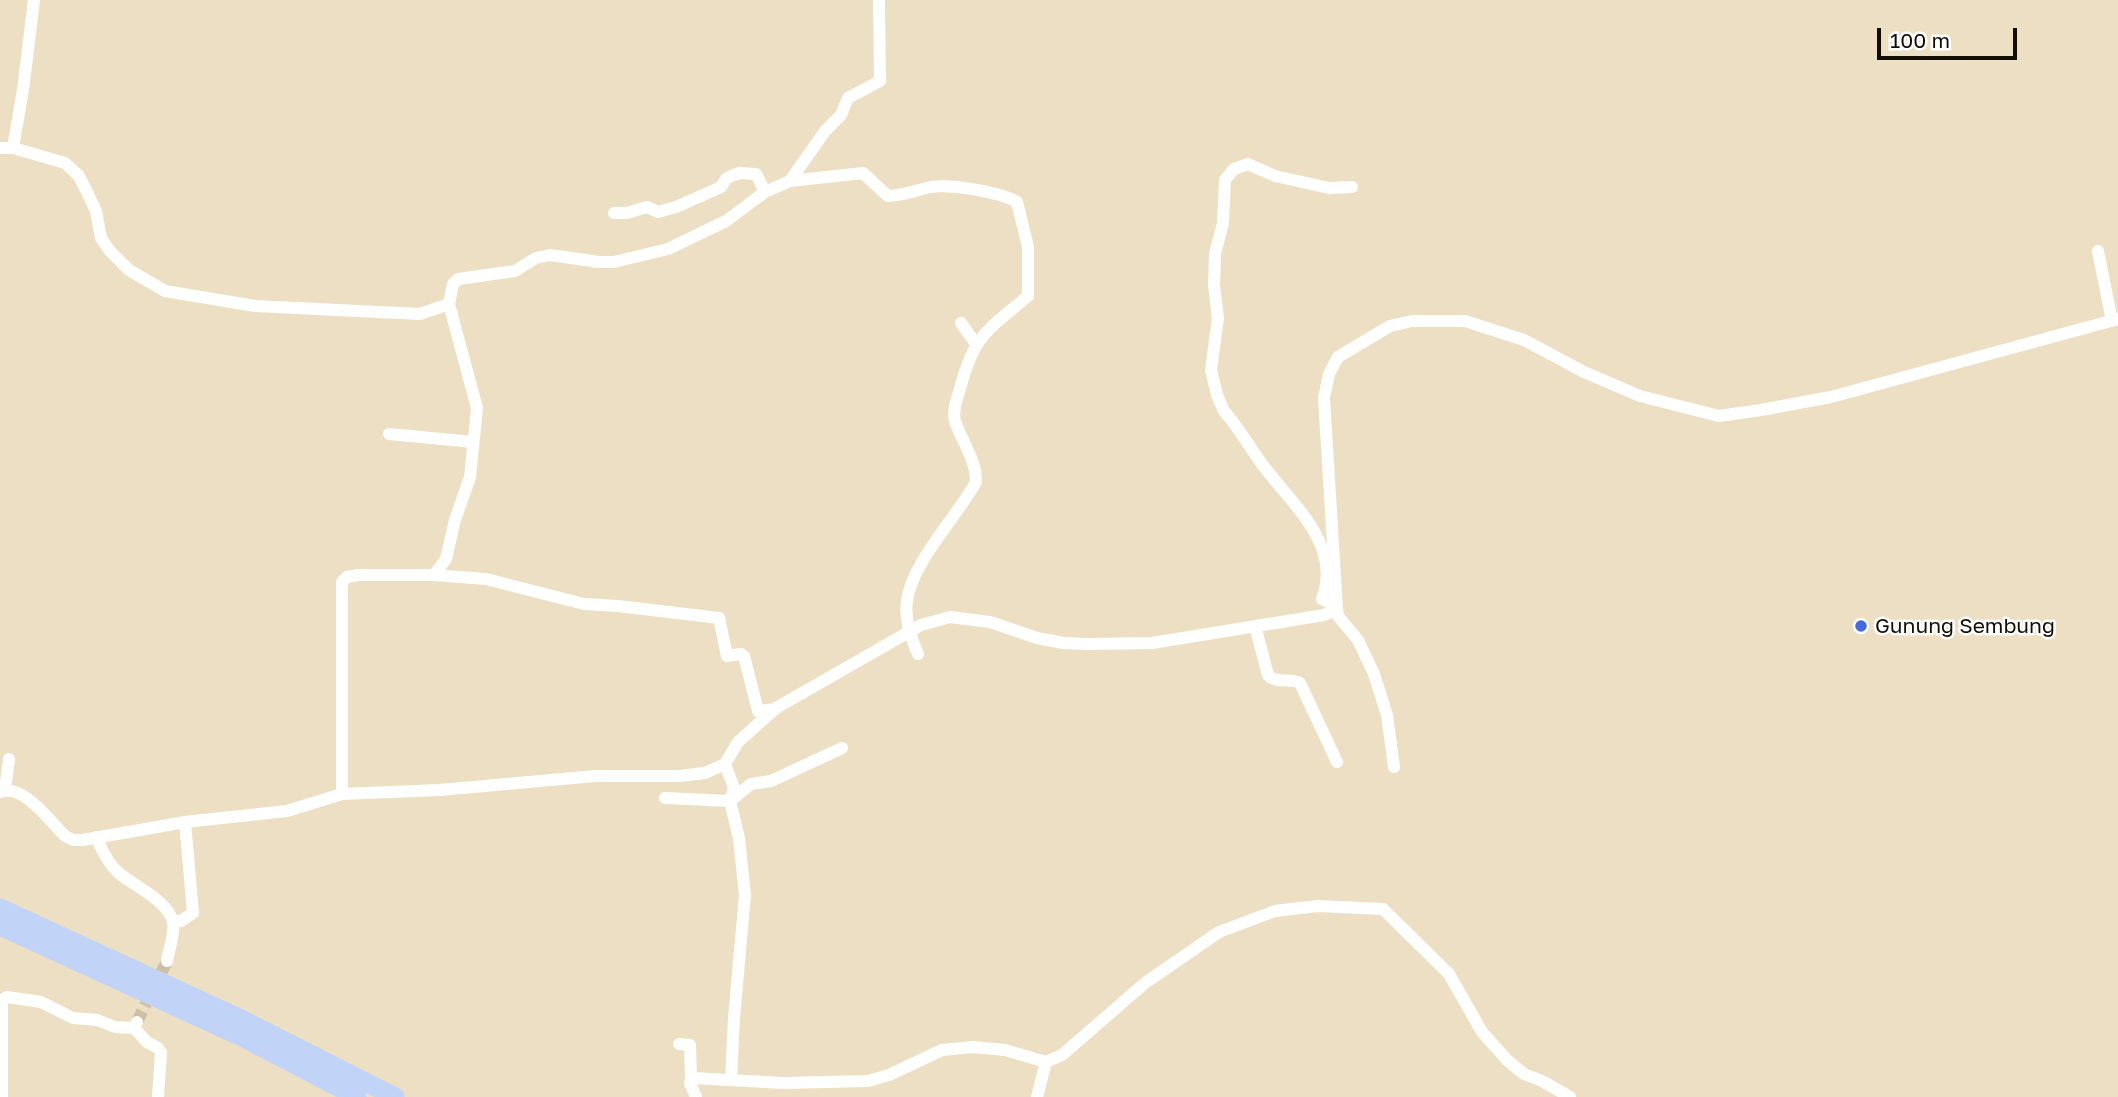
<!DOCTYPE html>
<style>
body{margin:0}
#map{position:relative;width:2118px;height:1097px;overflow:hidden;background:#eddfc3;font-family:"Golos Text",sans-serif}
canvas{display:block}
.scale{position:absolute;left:1877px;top:28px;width:140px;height:32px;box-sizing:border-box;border:4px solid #130e05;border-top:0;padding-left:9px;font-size:21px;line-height:24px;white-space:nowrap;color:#130e05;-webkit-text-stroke:5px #fff;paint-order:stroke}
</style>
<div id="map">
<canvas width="2118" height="1097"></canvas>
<div class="scale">100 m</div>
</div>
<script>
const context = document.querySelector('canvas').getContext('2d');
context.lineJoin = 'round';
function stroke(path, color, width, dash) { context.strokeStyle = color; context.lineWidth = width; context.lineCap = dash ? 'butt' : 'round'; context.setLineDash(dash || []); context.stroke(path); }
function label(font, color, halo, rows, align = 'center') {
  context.font = font + ' "Golos Text",sans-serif'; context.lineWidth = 5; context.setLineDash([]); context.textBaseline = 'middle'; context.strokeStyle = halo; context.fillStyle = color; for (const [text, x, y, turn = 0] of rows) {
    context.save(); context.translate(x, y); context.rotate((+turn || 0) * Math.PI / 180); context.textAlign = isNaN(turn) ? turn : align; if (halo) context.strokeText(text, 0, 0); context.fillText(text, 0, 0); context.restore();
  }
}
const minorTunnel = new Path2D(`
 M 137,1022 L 167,961`);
const minor = new Path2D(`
 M 0,148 L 13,148 L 65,163 L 79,176 L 87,192 L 96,211 L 101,238 L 109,250 L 129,270 L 165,291 L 255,306 L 420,314 L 449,304 L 477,408 L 470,477 L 455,520 L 446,559 L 434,575 L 358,575 L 347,577 L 342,582 L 342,794
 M 13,148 L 23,90 L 34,0
 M 790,181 L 825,131 L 841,115 L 848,98 L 880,81 L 879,0
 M 1352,187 L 1329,188 L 1275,176 L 1248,164 L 1234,169 L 1225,180 L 1223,223 L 1215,254 L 1214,285 L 1218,318 L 1211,370 L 1217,395 L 1224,411 C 1240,429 1251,450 1265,468 C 1295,507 1342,546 1322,599 L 1333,604 L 1337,609 L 1338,616 L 1358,640 L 1374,674 L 1387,715 L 1394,767
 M 614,213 L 627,213 L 647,207 L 658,212 L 676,207 L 721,187 L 726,179 L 731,176 L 740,173 L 756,174 L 765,192
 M 2098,251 L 2112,321
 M 449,304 L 453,284 L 458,279 L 515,271 L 536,258 L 550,255 L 599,262 L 614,262 L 668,249 L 726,221 L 765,192 L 790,181 L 863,173 L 888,196 C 902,196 917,190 931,187 C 951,184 1000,192 1017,202 L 1028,247 L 1028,296 C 988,330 974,334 960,389 C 957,399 952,411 955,421 C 962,442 976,459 976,482 C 957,517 912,562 907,601 C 904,619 911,638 918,654
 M 961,323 L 976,344
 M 389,434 L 473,442
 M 434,575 L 486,579 L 584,604 L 618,606 L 719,618 L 727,656 L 741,654 L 744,656 L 758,711 L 776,709
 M 1255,626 L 1268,675 C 1276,684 1290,678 1300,683 L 1337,762
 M 725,764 L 734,788 L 730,801 L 739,838 L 745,895 L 734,1018 L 731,1080
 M 5,790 L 9,759
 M 0,792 C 22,782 51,822 65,836 L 73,840 L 83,840 L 185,822 L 287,811 L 342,794 L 440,790 L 595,776 L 680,776 L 705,773 L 725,764 L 738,742 L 776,708 L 921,625 L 950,617 L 990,622 L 1037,638 L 1063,643 L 1089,644 L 1152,643 L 1324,615 L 1337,609 L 1324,398 L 1329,374 L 1338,357 L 1390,326 L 1412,321 L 1465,321 L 1524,340 L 1584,372 L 1640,396 L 1719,416 L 1761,410 L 1831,397 L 2118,319
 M 665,798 L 730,801 L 751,784 L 771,781 L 842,748
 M 96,837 C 102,850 109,865 120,874 C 135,886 169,902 173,922 C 175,934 169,949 167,961
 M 173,921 L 181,921 L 193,913 L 185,822
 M 137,1022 L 134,1028 L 147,1042 L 158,1048 L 161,1052 L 158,1097
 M 679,1044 L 690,1045 L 691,1080
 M 2,1097 L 2,1000 L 7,997 L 41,1002 L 73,1018 L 97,1020 L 115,1027 L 134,1028
 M 696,1097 L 690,1083 L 693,1078 L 783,1083 L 868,1081 L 889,1075 L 942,1050 L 973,1047 L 1005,1050 L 1046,1062
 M 1037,1097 L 1046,1062 L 1062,1055 L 1145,983 L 1219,932 L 1275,911 L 1318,906 L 1383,909 L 1449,974 L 1482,1032 L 1507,1060 L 1524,1074 L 1542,1081 L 1570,1097`);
const highway = new Path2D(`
 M 0,908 L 243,1020 L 395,1097
 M 0,926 L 242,1037 L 357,1097`);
const markers = [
 [1861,626,7,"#446add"]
];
const poiNames = [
 ["Gunung Sembung",1875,626]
];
stroke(minorTunnel, '#ccc0a6', 12, [12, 6]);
stroke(minor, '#fff', 12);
stroke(highway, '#c2d3f8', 19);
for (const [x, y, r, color] of markers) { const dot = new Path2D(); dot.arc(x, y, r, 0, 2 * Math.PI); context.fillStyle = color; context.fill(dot); stroke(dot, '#fff', 2.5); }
label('21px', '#130e05', '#fff', poiNames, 'left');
</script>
